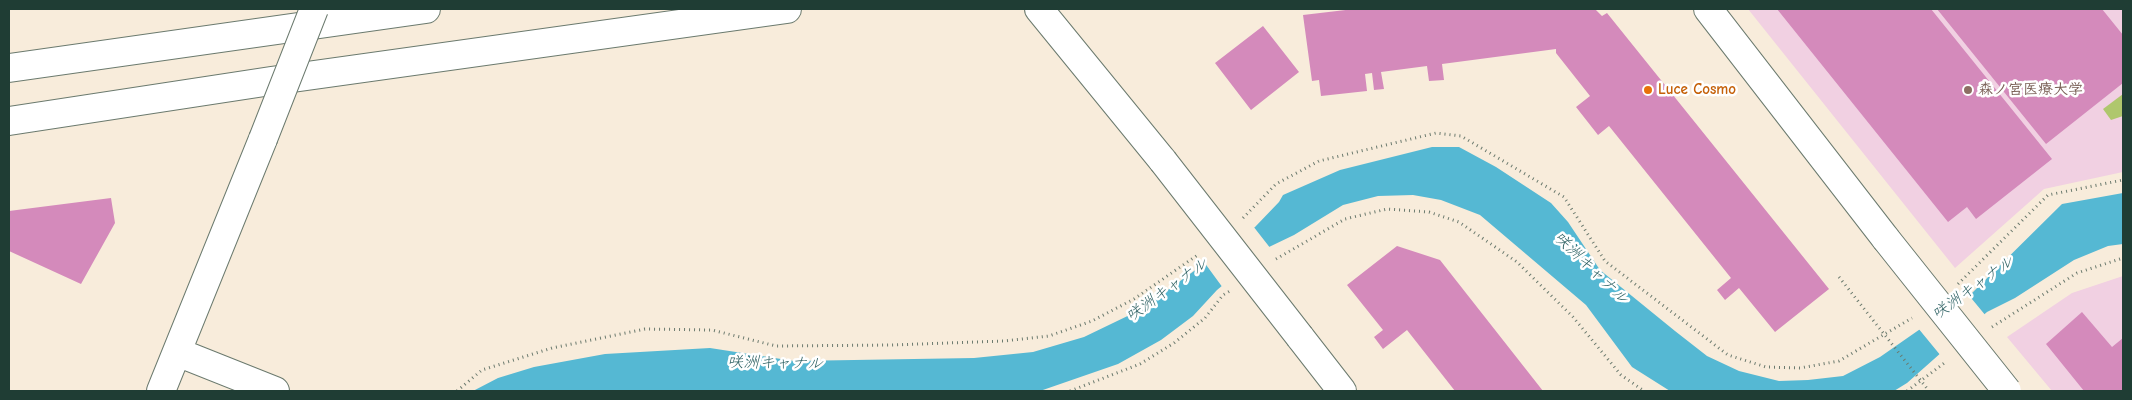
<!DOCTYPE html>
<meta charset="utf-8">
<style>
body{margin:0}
#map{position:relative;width:2132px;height:400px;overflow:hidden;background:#f8ecdb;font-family:"Comic Neue",sans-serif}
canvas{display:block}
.frame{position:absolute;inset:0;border:10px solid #1f3d34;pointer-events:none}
</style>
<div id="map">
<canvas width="2132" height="400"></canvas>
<div class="frame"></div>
</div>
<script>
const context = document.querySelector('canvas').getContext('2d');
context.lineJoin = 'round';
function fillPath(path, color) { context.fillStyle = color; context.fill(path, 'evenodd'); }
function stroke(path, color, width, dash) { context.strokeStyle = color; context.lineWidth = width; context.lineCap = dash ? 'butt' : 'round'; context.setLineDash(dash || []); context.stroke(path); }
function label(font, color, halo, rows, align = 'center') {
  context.font = font + ' "Comic Neue","Klee One",sans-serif'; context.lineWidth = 5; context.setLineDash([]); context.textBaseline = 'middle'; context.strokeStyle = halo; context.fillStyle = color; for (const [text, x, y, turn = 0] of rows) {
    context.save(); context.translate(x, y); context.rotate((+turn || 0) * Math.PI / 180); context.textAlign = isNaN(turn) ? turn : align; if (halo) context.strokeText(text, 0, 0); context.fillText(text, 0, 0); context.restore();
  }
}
const built = new Path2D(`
 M 1748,9 L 2123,9 L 2123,172 L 2044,189 L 1955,268 Z
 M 2123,276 L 2123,391 L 2052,391 L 2007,337 L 2072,293 Z`);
const green = new Path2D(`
 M 2123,94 L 2123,116 L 2111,120 L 2103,109 Z`);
const water = new Path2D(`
 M 1432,147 L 1459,147 L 1496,167 L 1551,203 L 1568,222 L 1600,270 L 1675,331 L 1707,356 L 1739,371 L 1779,381 L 1808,380 L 1843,376 L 1880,357 L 1972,293 L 2062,204 L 2123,193 L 2123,244 L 2108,246 L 2074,260 L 2015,298 L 1987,312 L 1907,383 L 1894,391 L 1670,391 L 1632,367 L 1586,305 L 1480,215 L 1441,200 L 1413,195 L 1378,196 L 1343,205 L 1294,235 L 1269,247 L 1217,290 L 1193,316 L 1161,340 L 1118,364 L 1040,391 L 473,391 L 498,378 L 534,367 L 605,354 L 710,348 L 794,361 L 974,358 L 1033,352 L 1084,337 L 1140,310 L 1255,227 L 1279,202 L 1283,195 L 1340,170 Z`);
const pier = new Path2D(`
 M 1253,226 L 1271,249 L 1223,288 L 1204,262 Z
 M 1967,293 L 1986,316 L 1941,356 L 1918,328 Z`);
const building = new Path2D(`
 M 1354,9 L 1595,9 L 1602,16 L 1607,13 L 1829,289 L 1775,332 L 1739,288 L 1725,300 L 1717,290 L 1731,278 L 1609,126 L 1598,135 L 1576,107 L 1590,96 L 1556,53 L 1556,49 L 1442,64 L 1444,80 L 1429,81 L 1427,66 L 1381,72 L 1384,89 L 1374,90 L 1372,73 L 1365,74 L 1367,91 L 1321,96 L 1319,80 L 1312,81 L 1303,15 Z
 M 1777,9 L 1931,9 L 2052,159 L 1976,219 L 1967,207 L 1948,222 Z
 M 1937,9 L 2102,9 L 2123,35 L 2123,83 L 2046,144 Z
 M 1263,26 L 1299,72 L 1251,110 L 1215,63 Z
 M 111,198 L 115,223 L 81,284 L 9,251 L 9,211 Z
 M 1397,246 L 1440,260 L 1543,391 L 1455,391 L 1407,330 L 1383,349 L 1374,337 L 1383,330 L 1347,285 Z
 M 2082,312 L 2112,347 L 2123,338 L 2123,391 L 2084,391 L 2046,344 Z`);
const path = new Path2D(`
 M 1243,218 L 1276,184 L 1319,161 L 1436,133 L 1461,136 L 1564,197 L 1605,261 L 1728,355 L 1766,367 L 1800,368 L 1839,361 L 1912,318
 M 1276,259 L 1345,219 L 1387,209 L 1429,212 L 1459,222 L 1517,262 L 1573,317 L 1621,375 L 1644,391
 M 1958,284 L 2048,195 L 2123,180
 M 1992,327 L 2077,273 L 2123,258
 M 457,391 L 482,370 L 552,348 L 645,329 L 712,330 L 776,346 L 892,345 L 1004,341 L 1049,336 L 1092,321 L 1134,299 L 1199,254
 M 1070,391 L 1140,364 L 1174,343 L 1205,318 L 1223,295 L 1230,291
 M 1907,391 L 1947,361`);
const minor = new Path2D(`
 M 1039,9 L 1163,161
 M 1708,9 L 1886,239
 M 9,68 L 426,9
 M 9,121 L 271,81 L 787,9
 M 1300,337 L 1342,391
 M 177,352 L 275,391
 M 161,391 L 263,139`);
const pathBridge = new Path2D(`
 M 1839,277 L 1929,391`);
const minorBridge = new Path2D(`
 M 263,139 L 314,9
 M 1163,161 L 1300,337
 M 1886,239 L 2007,391`);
const markers = [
 [1648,90,5,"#e8710a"],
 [1968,90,5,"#8d6e63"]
];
const foodNames = [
 ["Luce Cosmo",1658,90]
];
const educationNames = [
 ["森ノ宮医療大学",1978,90]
];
const waterNames = [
 ["咲洲キャナル",1591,268,44],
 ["咲洲キャナル",1973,288,-36],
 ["咲洲キャナル",1167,290,-36],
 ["咲洲キャナル",775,363,1]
];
fillPath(built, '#f1d0e2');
fillPath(green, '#afc76d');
fillPath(water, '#55b8d3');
fillPath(pier, '#f8ecdb');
fillPath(building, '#d48abb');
stroke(minor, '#6b7a6e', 30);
stroke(path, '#6b7a6e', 3, [1, 4]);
stroke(minor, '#fff', 28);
stroke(minorBridge, '#6b7a6e', 30, []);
stroke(pathBridge, '#6b7a6e', 3, [1, 4]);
stroke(minorBridge, '#fff', 28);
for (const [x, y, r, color] of markers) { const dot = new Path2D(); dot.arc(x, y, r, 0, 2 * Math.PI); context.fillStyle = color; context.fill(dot); stroke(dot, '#fff', 2); }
label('bold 15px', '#c56008', '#fff', foodNames, 'left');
label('bold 15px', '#785e54', '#fff', educationNames, 'left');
label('italic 16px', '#2f6264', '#fff', waterNames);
</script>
